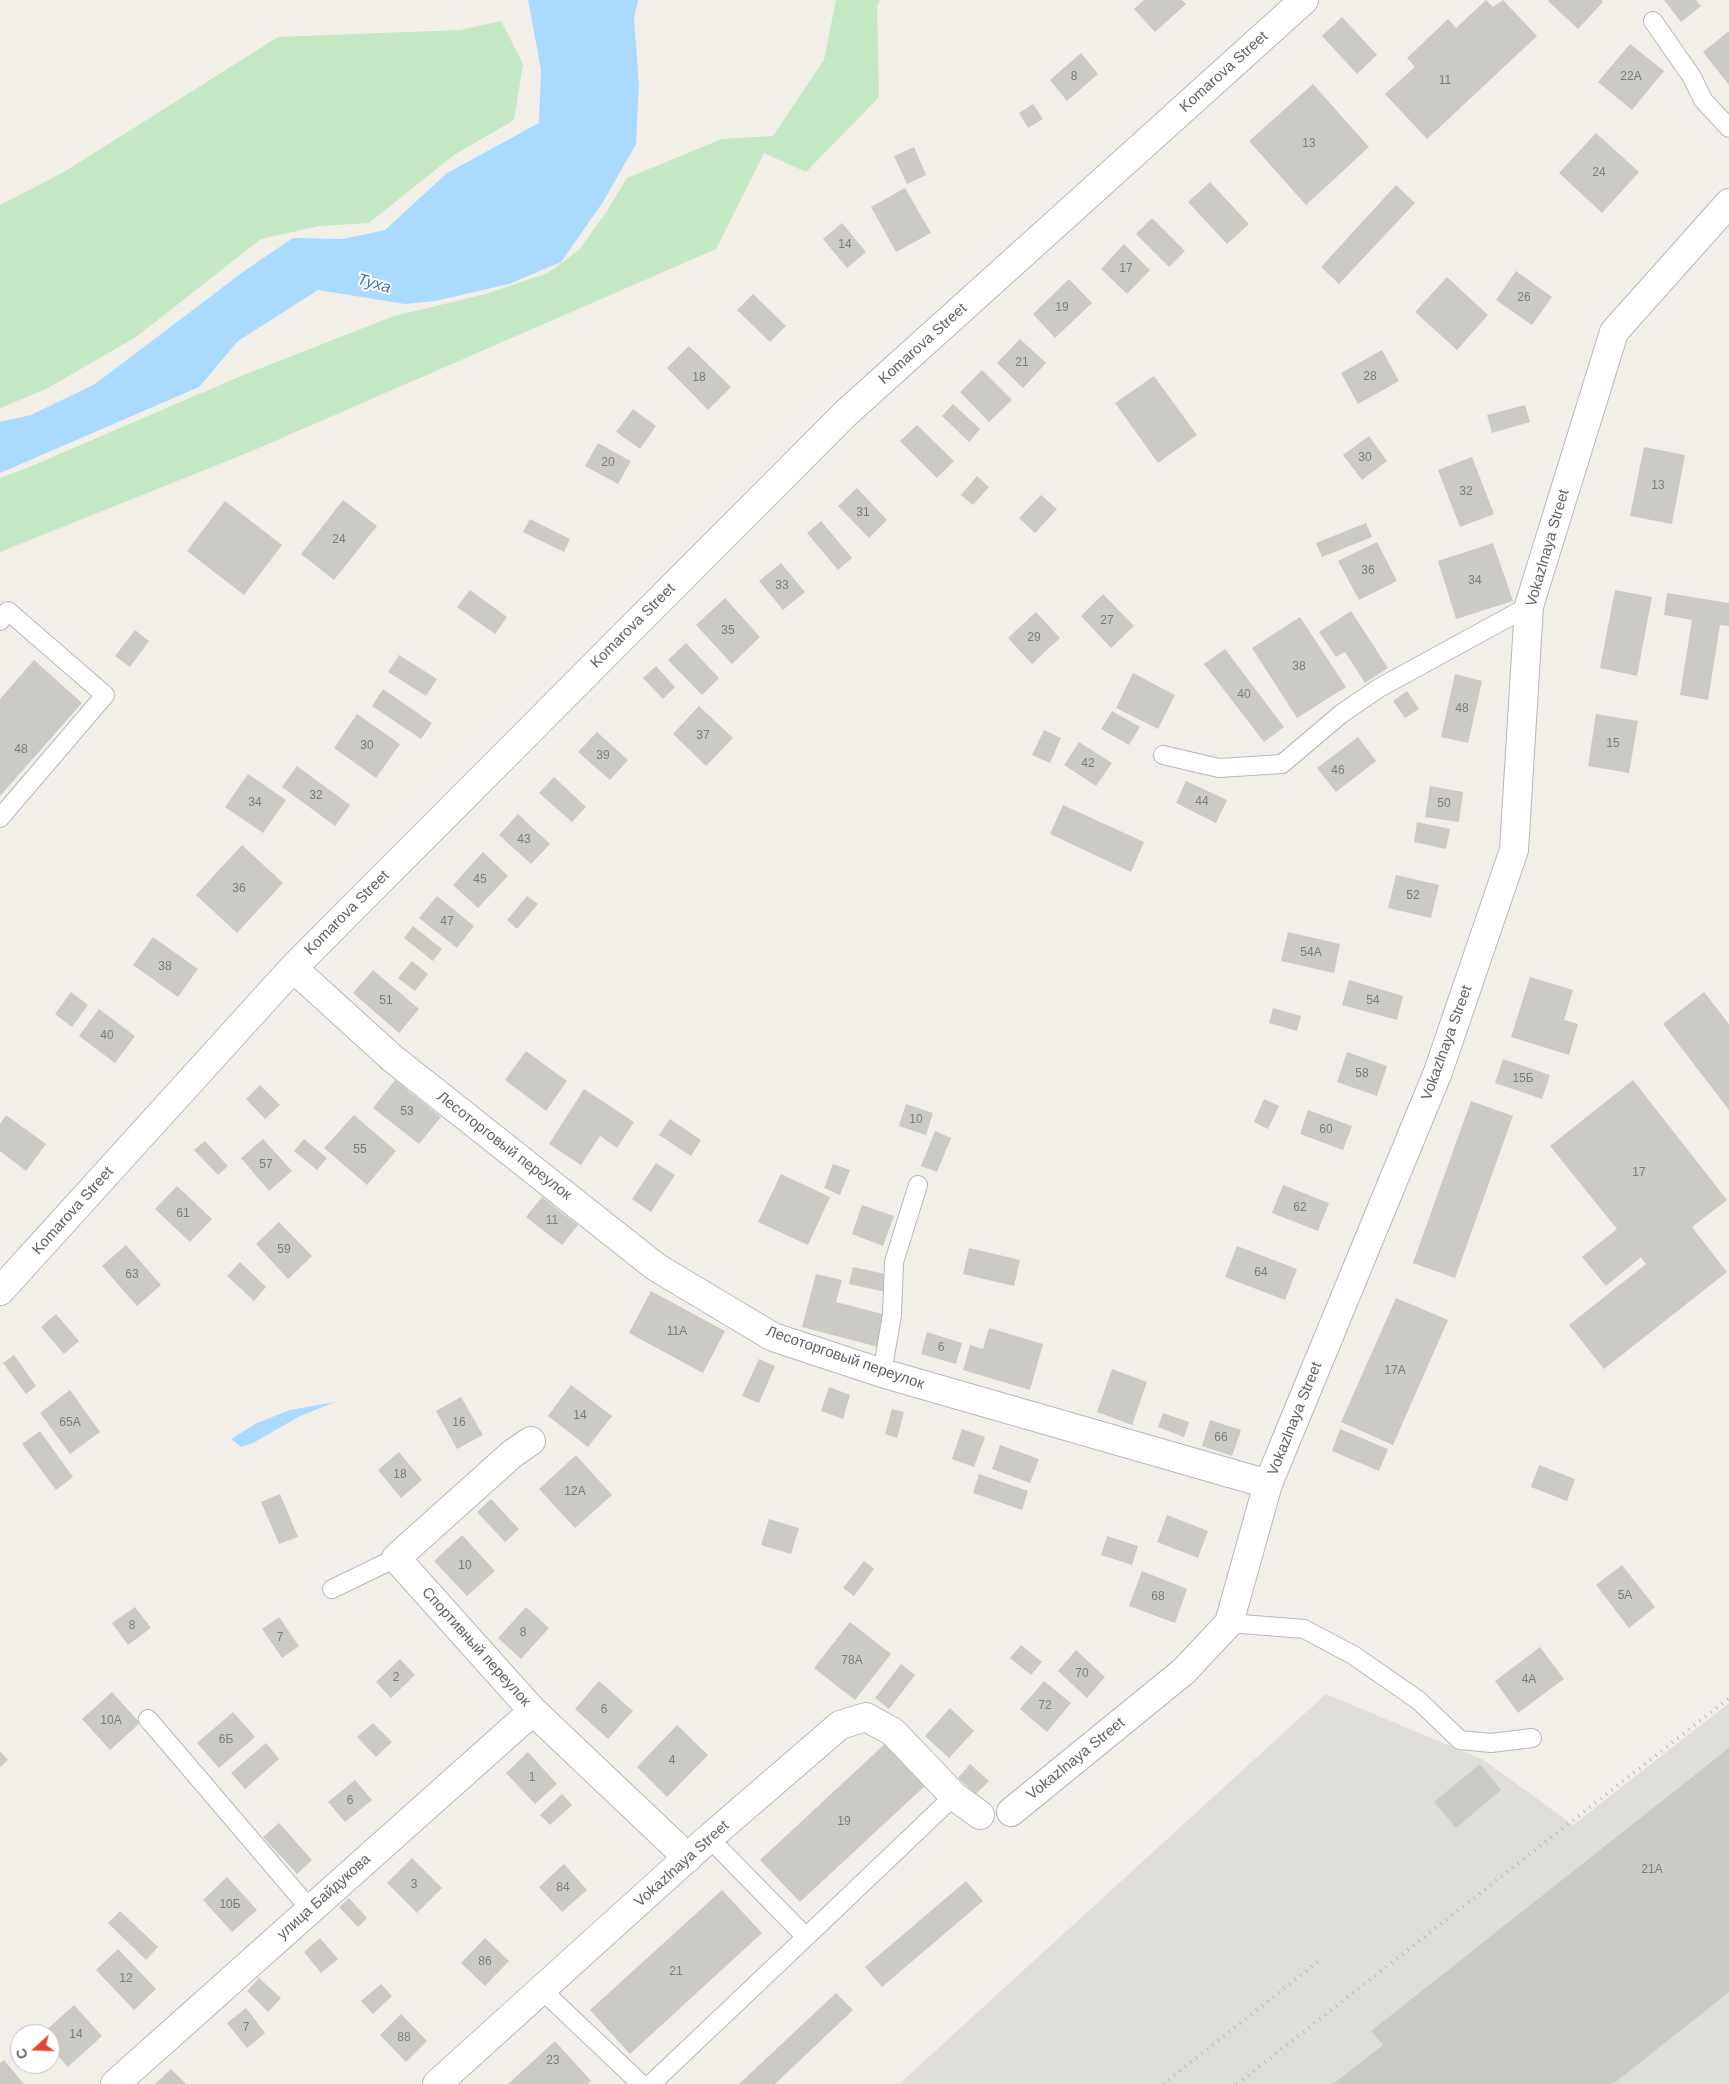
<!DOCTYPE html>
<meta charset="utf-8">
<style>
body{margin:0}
#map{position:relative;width:1729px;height:2084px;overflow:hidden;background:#f1efe8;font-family:Helvetica,sans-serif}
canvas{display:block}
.north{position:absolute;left:10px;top:2024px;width:50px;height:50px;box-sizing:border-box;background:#fff;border:1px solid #bfc1c3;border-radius:50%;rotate:250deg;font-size:14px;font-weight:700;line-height:20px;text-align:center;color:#5f6368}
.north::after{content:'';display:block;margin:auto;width:18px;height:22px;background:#ea4335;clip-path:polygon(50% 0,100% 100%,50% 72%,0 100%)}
</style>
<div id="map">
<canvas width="1729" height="2084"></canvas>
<div class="north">С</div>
</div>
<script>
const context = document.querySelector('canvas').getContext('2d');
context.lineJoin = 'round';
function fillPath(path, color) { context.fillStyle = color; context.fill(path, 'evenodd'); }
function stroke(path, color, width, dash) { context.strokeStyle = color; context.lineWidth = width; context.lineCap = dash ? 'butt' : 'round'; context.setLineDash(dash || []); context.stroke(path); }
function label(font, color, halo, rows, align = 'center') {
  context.font = font + ' Helvetica,sans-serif'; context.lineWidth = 4; context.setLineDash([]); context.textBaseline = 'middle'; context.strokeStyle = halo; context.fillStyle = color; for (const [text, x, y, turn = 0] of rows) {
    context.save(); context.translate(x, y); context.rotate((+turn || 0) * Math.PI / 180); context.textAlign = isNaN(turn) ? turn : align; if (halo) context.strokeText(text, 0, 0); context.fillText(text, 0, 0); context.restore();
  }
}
const industrial = new Path2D(`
 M 1326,1694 L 1484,1760 L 1573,1825 L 1729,1703 L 1729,2084 L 899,2084 Z`);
const green = new Path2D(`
 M 836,0 L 880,0 L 877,7 L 879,97 L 806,172 L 764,153 L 716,249 L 252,451 L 0,552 L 0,478 L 27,468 L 241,376 L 394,316 L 486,294 L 548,273 L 579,250 L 607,211 L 627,178 L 722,139 L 773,136 L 824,60 Z
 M 501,21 L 523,64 L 514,120 L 454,155 L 369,223 L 319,226 L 261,239 L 136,337 L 46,389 L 0,408 L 0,205 L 64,172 L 278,37 L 460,30 Z`);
const water = new Path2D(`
 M 528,0 L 638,0 L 634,19 L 639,86 L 636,144 L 603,202 L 561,262 L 509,284 L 435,301 L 405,304 L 318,290 L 238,341 L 199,387 L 0,473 L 0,422 L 31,415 L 95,384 L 247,269 L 293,238 L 343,239 L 385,230 L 447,173 L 539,123 L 541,70 Z
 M 335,1402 L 300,1416 L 253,1443 L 241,1447 L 231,1439 L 257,1423 L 290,1410 Z`);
const building = new Path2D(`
 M 1144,0 L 1182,0 L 1186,4 L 1155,32 L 1134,9 Z
 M 1486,0 L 1493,7 L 1503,0 L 1537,36 L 1427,139 L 1385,94 L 1415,67 L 1407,58 L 1448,19 L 1456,28 Z
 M 1550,0 L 1601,0 L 1603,2 L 1578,29 L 1548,1 Z
 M 1664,0 L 1696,0 L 1701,6 L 1681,22 Z
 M 1342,17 L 1377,55 L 1357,74 L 1322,36 Z
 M 1729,31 L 1729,85 L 1703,52 Z
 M 1630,44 L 1664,71 L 1632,110 L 1598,82 Z
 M 1081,53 L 1098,74 L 1067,101 L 1050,80 Z
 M 1313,84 L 1369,147 L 1306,205 L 1249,141 Z
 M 1033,104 L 1043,119 L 1028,128 L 1019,113 Z
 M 1596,133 L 1639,172 L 1602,213 L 1559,173 Z
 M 914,147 L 926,175 L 907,184 L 894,156 Z
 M 1210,182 L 1249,224 L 1227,244 L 1188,202 Z
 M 1396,185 L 1415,203 L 1339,284 L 1321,267 Z
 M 905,188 L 931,233 L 896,252 L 871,207 Z
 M 1152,218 L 1185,251 L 1169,267 L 1136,234 Z
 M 842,223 L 866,252 L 847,268 L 823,239 Z
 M 1124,244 L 1150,270 L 1127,294 L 1101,269 Z
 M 1516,271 L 1552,297 L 1532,325 L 1496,300 Z
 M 1447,277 L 1488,315 L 1457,350 L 1415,312 Z
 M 1069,279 L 1092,303 L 1055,338 L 1033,314 Z
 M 753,294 L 786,326 L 770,342 L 737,310 Z
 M 1020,339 L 1046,363 L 1023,388 L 997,363 Z
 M 689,346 L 731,387 L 708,410 L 667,368 Z
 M 1382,350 L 1399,381 L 1358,404 L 1341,373 Z
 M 982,370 L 1012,400 L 989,422 L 960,392 Z
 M 1154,376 L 1197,435 L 1158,463 L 1115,403 Z
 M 953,404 L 980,429 L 969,442 L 942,416 Z
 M 1525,405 L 1530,422 L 1492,433 L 1487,415 Z
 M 633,409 L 656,426 L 640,449 L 616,432 Z
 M 917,425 L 954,461 L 937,478 L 900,441 Z
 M 1369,436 L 1387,461 L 1362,480 L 1343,455 Z
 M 598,443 L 631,461 L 618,484 L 585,466 Z
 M 1644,447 L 1685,455 L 1672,524 L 1630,516 Z
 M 1472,457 L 1494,514 L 1460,527 L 1438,470 Z
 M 977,476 L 989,487 L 973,505 L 961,495 Z
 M 857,488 L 887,520 L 869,538 L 838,506 Z
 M 1041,495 L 1057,509 L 1035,533 L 1019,518 Z
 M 343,500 L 377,526 L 334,580 L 301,554 Z
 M 225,501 L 282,545 L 244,595 L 187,551 Z
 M 530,519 L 570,539 L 564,552 L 523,532 Z
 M 821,521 L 852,558 L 838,570 L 807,533 Z
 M 1366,523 L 1372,537 L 1322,557 L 1316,543 Z
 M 1377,542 L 1397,581 L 1359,600 L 1338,561 Z
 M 1493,543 L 1513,601 L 1456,619 L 1438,561 Z
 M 781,563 L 805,592 L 783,610 L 759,581 Z
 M 470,590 L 507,617 L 495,634 L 457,607 Z
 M 1615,590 L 1652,597 L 1637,676 L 1600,668 Z
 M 1667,593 L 1729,603 L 1729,626 L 1720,625 L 1708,700 L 1680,695 L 1692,620 L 1664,615 Z
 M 1103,594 L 1134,626 L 1111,648 L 1081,616 Z
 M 725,598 L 760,637 L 732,664 L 696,625 Z
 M 1351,611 L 1388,668 L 1365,683 L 1345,652 L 1336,657 L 1319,632 Z
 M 1036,612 L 1060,638 L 1032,664 L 1008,638 Z
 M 1300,617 L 1346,687 L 1297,718 L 1252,648 Z
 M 135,630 L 149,641 L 130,667 L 115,656 Z
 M 686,643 L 719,678 L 702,695 L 668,660 Z
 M 1225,649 L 1284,727 L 1264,742 L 1204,664 Z
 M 399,655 L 437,679 L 426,696 L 388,672 Z
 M 34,660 L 82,703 L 0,796 L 0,699 Z
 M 656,666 L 675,687 L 663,699 L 643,678 Z
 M 1133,673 L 1175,695 L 1158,729 L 1116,708 Z
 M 1455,674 L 1482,681 L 1468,743 L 1441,737 Z
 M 383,689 L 432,723 L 421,739 L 372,706 Z
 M 1407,691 L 1419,709 L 1405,718 L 1393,701 Z
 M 699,706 L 733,738 L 706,766 L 673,734 Z
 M 1112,711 L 1140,727 L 1129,745 L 1101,729 Z
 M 357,714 L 400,744 L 376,778 L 334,748 Z
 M 1596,714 L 1638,721 L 1629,773 L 1588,766 Z
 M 1044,730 L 1061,738 L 1050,763 L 1032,755 Z
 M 597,732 L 628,760 L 610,780 L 578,752 Z
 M 1358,737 L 1376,761 L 1336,792 L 1317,768 Z
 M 1079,742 L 1112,763 L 1096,786 L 1064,765 Z
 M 297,766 L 350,805 L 335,826 L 282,787 Z
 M 248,774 L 286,800 L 263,833 L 225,807 Z
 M 554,777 L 586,807 L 572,822 L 539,793 Z
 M 1186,781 L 1227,800 L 1216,823 L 1176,803 Z
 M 1430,786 L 1463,792 L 1459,822 L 1425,817 Z
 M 1063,805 L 1144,842 L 1131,872 L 1050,834 Z
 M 518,814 L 550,844 L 531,864 L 499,835 Z
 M 1417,822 L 1450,829 L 1446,849 L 1414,842 Z
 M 242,845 L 283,883 L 237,933 L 196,895 Z
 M 483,852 L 508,876 L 478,908 L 453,885 Z
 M 1396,875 L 1439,885 L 1431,918 L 1388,908 Z
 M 437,896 L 474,926 L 457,948 L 419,918 Z
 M 527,896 L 538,904 L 517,929 L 507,920 Z
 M 413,926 L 442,949 L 433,961 L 404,938 Z
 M 1288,932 L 1340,944 L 1334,973 L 1281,961 Z
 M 153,937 L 198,969 L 178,997 L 133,965 Z
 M 412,961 L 428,974 L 415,991 L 398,978 Z
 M 373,970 L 419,1009 L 399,1033 L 353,993 Z
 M 1530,977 L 1573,990 L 1564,1020 L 1578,1024 L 1569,1055 L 1511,1037 Z
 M 1349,980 L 1403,996 L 1397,1020 L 1342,1005 Z
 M 71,992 L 88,1005 L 72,1027 L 55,1014 Z
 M 1704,992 L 1729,1024 L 1729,1110 L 1663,1024 Z
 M 1273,1008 L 1301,1016 L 1297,1031 L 1269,1023 Z
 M 99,1009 L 135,1036 L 115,1063 L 79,1036 Z
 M 526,1051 L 567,1081 L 546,1111 L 505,1080 Z
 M 1347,1052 L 1387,1066 L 1377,1096 L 1337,1082 Z
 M 1503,1059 L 1550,1075 L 1542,1099 L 1495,1083 Z
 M 395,1080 L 441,1117 L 419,1144 L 373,1108 Z
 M 1633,1080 L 1727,1200 L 1692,1227 L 1727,1272 L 1604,1369 L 1569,1325 L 1646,1264 L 1641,1257 L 1606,1286 L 1582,1257 L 1617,1229 L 1550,1146 Z
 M 260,1085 L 280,1105 L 265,1119 L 246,1099 Z
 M 584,1089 L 634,1122 L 617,1148 L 600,1136 L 581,1165 L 549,1144 Z
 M 1264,1099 L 1279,1106 L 1268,1129 L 1254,1122 Z
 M 1471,1101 L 1513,1116 L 1455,1278 L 1413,1263 Z
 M 906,1104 L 933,1113 L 926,1135 L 899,1126 Z
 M 1308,1110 L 1352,1126 L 1343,1150 L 1300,1134 Z
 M 6,1115 L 46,1144 L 26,1171 L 0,1151 L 0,1124 Z
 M 354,1115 L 396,1151 L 367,1185 L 324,1148 Z
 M 670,1119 L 701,1140 L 691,1156 L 659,1135 Z
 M 935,1131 L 951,1138 L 937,1172 L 921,1166 Z
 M 263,1139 L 292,1171 L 269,1191 L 241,1158 Z
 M 304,1139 L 327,1158 L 317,1170 L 294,1151 Z
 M 205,1141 L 228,1166 L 218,1175 L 194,1150 Z
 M 656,1163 L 675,1175 L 651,1212 L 632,1199 Z
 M 833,1164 L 850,1170 L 840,1195 L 824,1188 Z
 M 781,1174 L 830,1197 L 808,1245 L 758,1222 Z
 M 1283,1185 L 1329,1203 L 1318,1231 L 1272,1213 Z
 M 177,1186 L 212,1219 L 190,1242 L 155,1209 Z
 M 542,1197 L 578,1225 L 562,1245 L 526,1217 Z
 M 862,1205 L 894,1216 L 883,1246 L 852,1234 Z
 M 279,1222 L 312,1256 L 288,1279 L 256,1244 Z
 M 126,1245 L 161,1285 L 137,1306 L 102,1266 Z
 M 1237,1246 L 1297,1269 L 1285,1300 L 1225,1277 Z
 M 969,1248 L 1020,1260 L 1014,1286 L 963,1274 Z
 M 240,1262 L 266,1287 L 254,1301 L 227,1276 Z
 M 853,1267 L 890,1275 L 886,1292 L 849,1284 Z
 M 816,1274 L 842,1280 L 836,1302 L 890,1316 L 882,1348 L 802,1327 Z
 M 651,1291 L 725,1331 L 703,1373 L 629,1333 Z
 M 1396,1298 L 1448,1320 L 1393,1445 L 1341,1422 Z
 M 56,1314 L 79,1341 L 64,1354 L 41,1327 Z
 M 989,1328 L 1043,1344 L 1030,1390 L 963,1370 L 970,1345 L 983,1349 Z
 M 927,1332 L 962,1343 L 956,1364 L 921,1354 Z
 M 14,1355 L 36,1386 L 26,1394 L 3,1363 Z
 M 759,1359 L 775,1366 L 759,1403 L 742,1396 Z
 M 1112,1369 L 1147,1382 L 1132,1425 L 1097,1412 Z
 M 571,1385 L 612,1416 L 588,1447 L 548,1416 Z
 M 829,1387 L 850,1395 L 843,1419 L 821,1411 Z
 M 70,1390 L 100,1432 L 70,1454 L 40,1413 Z
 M 461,1397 L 483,1435 L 457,1449 L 436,1411 Z
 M 892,1409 L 904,1412 L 897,1438 L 885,1434 Z
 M 1163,1413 L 1189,1422 L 1184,1437 L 1158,1427 Z
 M 1210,1420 L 1241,1430 L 1232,1456 L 1202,1446 Z
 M 962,1429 L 985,1437 L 974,1467 L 952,1459 Z
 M 1340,1429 L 1388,1449 L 1379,1471 L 1332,1451 Z
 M 40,1431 L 73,1477 L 56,1490 L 22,1444 Z
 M 1000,1445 L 1039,1459 L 1030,1483 L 992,1469 Z
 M 399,1452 L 422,1480 L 401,1498 L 378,1470 Z
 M 576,1455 L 612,1495 L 575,1528 L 539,1489 Z
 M 1539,1465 L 1575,1479 L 1567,1501 L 1531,1487 Z
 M 979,1474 L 1028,1491 L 1022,1510 L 973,1493 Z
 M 280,1494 L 298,1537 L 279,1544 L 261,1502 Z
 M 491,1499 L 519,1529 L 505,1542 L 477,1512 Z
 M 1167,1515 L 1208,1531 L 1198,1558 L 1157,1542 Z
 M 769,1519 L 799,1528 L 791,1554 L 761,1545 Z
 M 462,1535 L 495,1571 L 467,1596 L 434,1561 Z
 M 1107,1536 L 1138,1546 L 1132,1565 L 1101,1555 Z
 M 864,1561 L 874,1569 L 854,1596 L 843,1588 Z
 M 1622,1565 L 1655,1607 L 1629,1628 L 1596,1585 Z
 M 1142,1571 L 1187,1589 L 1175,1623 L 1129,1606 Z
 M 135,1607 L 151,1628 L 128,1645 L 112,1623 Z
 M 526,1607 L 549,1628 L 521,1659 L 498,1638 Z
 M 279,1617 L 299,1646 L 282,1658 L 262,1629 Z
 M 850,1622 L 891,1654 L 855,1700 L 814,1668 Z
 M 1021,1645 L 1042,1662 L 1031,1675 L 1010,1658 Z
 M 1540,1647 L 1564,1679 L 1518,1713 L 1495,1681 Z
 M 1076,1650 L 1105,1677 L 1087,1698 L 1058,1671 Z
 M 400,1659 L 415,1675 L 391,1698 L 376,1682 Z
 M 901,1664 L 915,1675 L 889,1709 L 875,1698 Z
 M 599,1681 L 633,1711 L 608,1739 L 575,1709 Z
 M 1044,1681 L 1071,1703 L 1047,1732 L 1020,1709 Z
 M 112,1692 L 140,1723 L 110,1750 L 82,1719 Z
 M 950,1708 L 974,1731 L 949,1758 L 925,1736 Z
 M 233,1712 L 255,1737 L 219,1768 L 197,1743 Z
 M 373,1723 L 392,1742 L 376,1757 L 357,1737 Z
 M 677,1725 L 708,1755 L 667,1797 L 637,1767 Z
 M 887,1742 L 927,1784 L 800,1902 L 760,1860 Z
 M 266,1743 L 279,1759 L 245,1789 L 231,1773 Z
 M 1729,1748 L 1729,1992 L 1613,2084 L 1333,2084 L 1383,2045 L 1371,2031 Z
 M 0,1751 L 8,1760 L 0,1767 Z
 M 528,1752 L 557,1784 L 535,1804 L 506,1773 Z
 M 970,1764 L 989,1781 L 976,1794 L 958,1778 Z
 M 1480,1764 L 1501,1790 L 1456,1828 L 1434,1802 Z
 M 355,1780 L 372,1800 L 345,1822 L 328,1802 Z
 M 562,1794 L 572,1805 L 550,1825 L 540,1815 Z
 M 279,1823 L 312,1860 L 297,1874 L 263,1837 Z
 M 412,1858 L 442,1888 L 417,1913 L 387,1883 Z
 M 564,1864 L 587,1890 L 562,1912 L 539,1887 Z
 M 227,1877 L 257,1910 L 232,1932 L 203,1900 Z
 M 966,1881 L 983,1901 L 882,1987 L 865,1967 Z
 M 722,1890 L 762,1933 L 630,2054 L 590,2010 Z
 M 349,1898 L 367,1918 L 358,1927 L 339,1907 Z
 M 120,1911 L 158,1947 L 146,1960 L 108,1923 Z
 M 320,1938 L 338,1959 L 321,1973 L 304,1952 Z
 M 485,1938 L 509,1961 L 485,1986 L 461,1963 Z
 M 118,1949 L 156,1989 L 134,2010 L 96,1970 Z
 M 259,1978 L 281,1998 L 268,2012 L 247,1991 Z
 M 381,1984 L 392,1996 L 373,2014 L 361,2001 Z
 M 836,1993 L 853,2010 L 775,2084 L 739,2084 Z
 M 74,2005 L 102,2036 L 68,2067 L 50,2047 L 50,2034 L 42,2034 Z
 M 246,2008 L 265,2033 L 247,2048 L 227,2023 Z
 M 401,2014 L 427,2041 L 406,2062 L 380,2035 Z
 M 555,2041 L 591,2081 L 588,2084 L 508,2084 Z
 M 4,2060 L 24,2084 L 0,2084 L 0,2063 Z
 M 171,2069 L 186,2084 L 155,2084 Z`);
const service = new Path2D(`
 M 1653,21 L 1692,77 L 1703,100 L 1729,128
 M 0,621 L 8,611 L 105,695 L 0,818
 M 1163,755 L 1219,768 L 1282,764 L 1341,714 L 1379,688 L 1529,606
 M 882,1373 L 892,1315 L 894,1262 L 918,1185
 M 332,1589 L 396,1558
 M 1229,1623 L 1304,1629 L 1353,1655 L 1418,1700 L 1460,1740 L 1491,1743 L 1532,1738
 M 148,1719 L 310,1909
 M 709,1838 L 806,1937 L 954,1796
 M 543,1991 L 641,2084
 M 651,2084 L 806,1937`);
const minor = new Path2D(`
 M 293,968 L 392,1058 L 656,1267 L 773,1337 L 882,1373 L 1268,1484
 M 0,1291 L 293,968 L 845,414 L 1304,0
 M 531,1441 L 512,1454 L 396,1558 L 533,1711 L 688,1858
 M 1011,1812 L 1184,1671 L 1229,1623 L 1268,1484 L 1438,1072 L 1514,850 L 1529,606 L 1614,332 L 1729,203
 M 115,2084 L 533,1711
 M 437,2084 L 709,1838 L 840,1725 L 866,1717 L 893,1732 L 954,1796 L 980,1815`);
const rail = new Path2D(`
 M 1163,2084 L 1319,1961
 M 1237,2084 L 1729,1698`);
const numberNames = [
 ["8",1074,77],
 ["22А",1631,77],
 ["11",1445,81],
 ["13",1309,144],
 ["24",1599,173],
 ["14",845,245],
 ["17",1126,269],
 ["26",1524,298],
 ["19",1062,308],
 ["21",1022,363],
 ["28",1370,377],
 ["18",699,378],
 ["30",1365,458],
 ["20",608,463],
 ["13",1658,486],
 ["32",1466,492],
 ["31",863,513],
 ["24",339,540],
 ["36",1368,571],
 ["34",1475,581],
 ["33",782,586],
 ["27",1107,621],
 ["35",728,631],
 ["29",1034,638],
 ["38",1299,667],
 ["40",1244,695],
 ["48",1462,709],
 ["37",703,736],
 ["15",1613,744],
 ["30",367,746],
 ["48",21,750],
 ["39",603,756],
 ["42",1088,764],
 ["46",1338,771],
 ["32",316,796],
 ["44",1202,802],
 ["34",255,803],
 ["50",1444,804],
 ["43",524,840],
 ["45",480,880],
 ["36",239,889],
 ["52",1413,896],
 ["47",447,922],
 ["54А",1311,953],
 ["38",165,967],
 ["51",386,1001],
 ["54",1373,1001],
 ["40",107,1036],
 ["58",1362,1074],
 ["15Б",1523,1079],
 ["53",407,1112],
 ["10",916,1120],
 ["60",1326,1130],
 ["55",360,1150],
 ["57",266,1165],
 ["17",1639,1173],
 ["62",1300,1208],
 ["61",183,1214],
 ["11",552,1221],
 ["59",284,1250],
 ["64",1261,1273],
 ["63",132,1275],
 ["11А",677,1332],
 ["6",941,1348],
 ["17А",1395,1371],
 ["14",580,1416],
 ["65А",70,1423],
 ["16",459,1423],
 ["66",1221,1438],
 ["18",400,1475],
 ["12А",575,1492],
 ["10",465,1566],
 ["5А",1625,1596],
 ["68",1158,1597],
 ["8",132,1626],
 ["8",523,1633],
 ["7",280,1638],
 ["78А",852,1661],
 ["70",1082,1674],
 ["2",396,1678],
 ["4А",1529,1680],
 ["72",1045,1706],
 ["6",604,1710],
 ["10А",111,1721],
 ["6Б",226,1740],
 ["4",672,1761],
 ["1",532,1778],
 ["6",350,1801],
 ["19",844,1822],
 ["21А",1652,1870],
 ["3",414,1885],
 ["84",563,1888],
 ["10Б",230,1905],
 ["86",485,1962],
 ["21",676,1972],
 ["12",126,1979],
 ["7",246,2028],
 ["14",76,2035],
 ["88",404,2038],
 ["23",553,2061]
];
const streetNames = [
 ["Komarova Street",1224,72,-42],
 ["Komarova Street",923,344,-42],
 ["Vokazlnaya Street",1548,548,-74],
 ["Komarova Street",633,626,-45],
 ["Komarova Street",347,913,-45],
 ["Vokazlnaya Street",1447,1043,-70],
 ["Лесоторговый переулок",504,1146,38],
 ["Komarova Street",73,1211,-48],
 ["Лесоторговый переулок",845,1358,19],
 ["Vokazlnaya Street",1295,1419,-68],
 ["Спортивный переулок",476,1647,48],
 ["Vokazlnaya Street",1076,1759,-39],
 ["Vokazlnaya Street",682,1864,-42],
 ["улица Байдукова",324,1897,-42]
];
const waterNames = [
 ["Туха",374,284,16]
];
fillPath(industrial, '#e0deda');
fillPath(green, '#c5e8c5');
fillPath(water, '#aadaff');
fillPath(building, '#cccac5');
stroke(service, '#b5b8bc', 20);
stroke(minor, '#b5b8bc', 30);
stroke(service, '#fff', 18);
stroke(minor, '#fff', 28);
stroke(rail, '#b6b7b8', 4, [1, 6]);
label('12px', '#7a7d7f', null, numberNames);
label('15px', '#5f6368', '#fff', streetNames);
label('italic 16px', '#4174aa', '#fff', waterNames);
</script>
